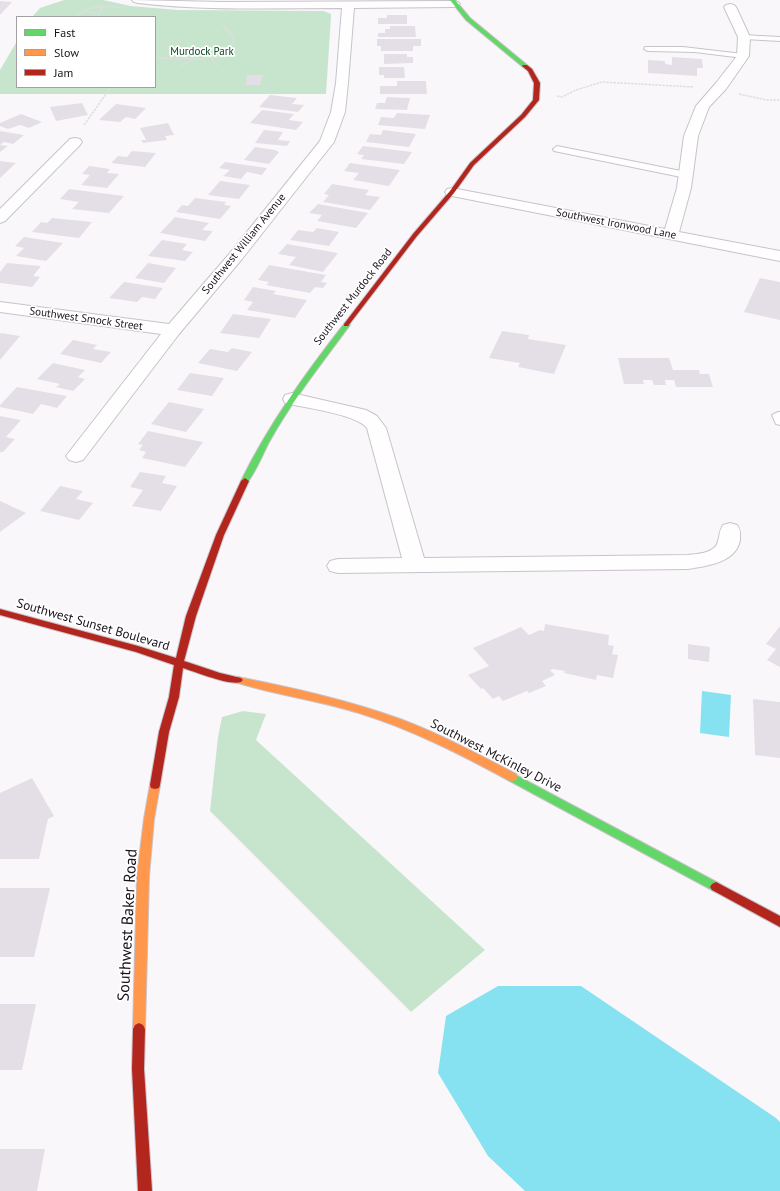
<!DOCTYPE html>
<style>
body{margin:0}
#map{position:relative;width:780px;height:1191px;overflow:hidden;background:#faf7fb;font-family:"PT Sans",sans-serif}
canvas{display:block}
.legend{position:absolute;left:16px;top:16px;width:140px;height:72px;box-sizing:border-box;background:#fff;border:1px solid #a3a0a4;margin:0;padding:5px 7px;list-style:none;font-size:12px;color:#19121b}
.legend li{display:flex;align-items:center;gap:8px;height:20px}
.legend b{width:20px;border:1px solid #a3a0a4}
</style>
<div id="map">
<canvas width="780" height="1191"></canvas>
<ul class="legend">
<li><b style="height:5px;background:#63d668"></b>Fast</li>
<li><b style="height:5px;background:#ff974d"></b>Slow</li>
<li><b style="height:5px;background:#b3261e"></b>Jam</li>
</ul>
</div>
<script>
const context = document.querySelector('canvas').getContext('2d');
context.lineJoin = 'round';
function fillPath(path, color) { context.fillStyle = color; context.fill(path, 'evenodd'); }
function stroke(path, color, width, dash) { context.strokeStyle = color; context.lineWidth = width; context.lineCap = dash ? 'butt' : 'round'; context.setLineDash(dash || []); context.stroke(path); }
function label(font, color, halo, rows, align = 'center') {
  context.font = font + ' "PT Sans",sans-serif'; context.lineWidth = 3.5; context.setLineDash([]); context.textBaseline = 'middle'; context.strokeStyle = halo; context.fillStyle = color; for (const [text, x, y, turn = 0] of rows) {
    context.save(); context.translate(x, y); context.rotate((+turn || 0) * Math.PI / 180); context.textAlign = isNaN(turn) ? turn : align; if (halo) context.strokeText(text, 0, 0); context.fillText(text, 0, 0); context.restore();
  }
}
const green = new Path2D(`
 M 64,0 L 103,0 L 131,6 L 178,10 L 324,11 L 331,14 L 331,17 L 326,94 L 0,94 L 0,70 L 17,41 L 17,87 L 155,87 L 155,17 L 32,17 L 40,8 Z
 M 243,711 L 266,714 L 256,740 L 485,950 L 411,1012 L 210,811 L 218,737 L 222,717 Z`);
const water = new Path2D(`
 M 702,691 L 731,695 L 729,737 L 700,733 Z
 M 498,986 L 581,986 L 776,1118 L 780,1122 L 780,1191 L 525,1191 L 488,1156 L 438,1073 L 446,1016 Z`);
const building = new Path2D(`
 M 0,1 L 12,2 L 0,15 Z
 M 387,15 L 407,15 L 407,24 L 378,24 L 378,18 L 387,18 Z
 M 390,26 L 415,26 L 416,37 L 378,37 L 378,33 L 385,33 L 385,29 L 390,29 Z
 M 377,39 L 421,39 L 421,46 L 413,46 L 413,51 L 381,51 L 381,46 L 377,46 Z
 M 384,54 L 407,54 L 407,57 L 413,57 L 413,63 L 384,64 Z
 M 672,57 L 702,59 L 703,68 L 697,68 L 697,76 L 648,73 L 648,60 L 665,61 L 665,64 L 672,65 Z
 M 379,67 L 404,67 L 405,78 L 384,78 L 384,75 L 379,75 Z
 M 247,75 L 265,75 L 262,77 L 260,85 L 246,85 Z
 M 397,81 L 426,81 L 427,94 L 380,94 L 380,86 L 397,86 Z
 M 270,95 L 297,98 L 292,104 L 304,105 L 298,112 L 259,107 Z
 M 387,97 L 410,98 L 407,110 L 375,109 L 377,103 L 385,103 Z
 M 82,103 L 88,115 L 56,121 L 50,107 Z
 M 116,104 L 146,108 L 135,119 L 126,117 L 120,122 L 99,120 Z
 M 262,110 L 294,114 L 289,120 L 303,122 L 296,130 L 250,123 Z
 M 397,113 L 430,115 L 425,129 L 378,125 L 381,117 L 394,118 Z
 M 21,114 L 42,122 L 29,128 L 20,125 L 8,129 L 0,126 L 0,123 Z
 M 168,123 L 174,135 L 165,136 L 167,140 L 143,143 L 141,140 L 146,140 L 140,128 Z
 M 264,130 L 283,132 L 278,140 L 290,141 L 287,146 L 255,143 Z
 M 383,130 L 416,134 L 409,147 L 366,142 L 370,134 L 381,135 Z
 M 0,131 L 24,135 L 13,144 L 4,142 L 0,145 L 8,146 L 0,152 Z
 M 363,146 L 412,152 L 404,164 L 361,159 L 364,155 L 357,154 Z
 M 255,147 L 275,150 L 279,152 L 269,164 L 244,160 Z
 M 132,151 L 156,153 L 145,167 L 111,163 L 118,156 L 127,157 Z
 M 0,161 L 16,163 L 0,178 Z
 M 225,162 L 267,168 L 262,175 L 247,172 L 241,179 L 223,176 L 230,170 L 219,168 Z
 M 350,163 L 400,170 L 389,186 L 353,180 L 359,173 L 344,171 Z
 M 89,166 L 110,169 L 107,173 L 119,174 L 107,188 L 81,185 L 90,175 L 82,174 Z
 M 220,181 L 250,185 L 239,199 L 208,195 Z
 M 332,184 L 369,190 L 365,195 L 380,197 L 370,210 L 323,202 L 329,195 L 324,194 Z
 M 69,189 L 124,196 L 109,213 L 72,209 L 79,202 L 60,199 Z
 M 195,198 L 226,202 L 224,205 L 231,206 L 220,219 L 176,212 L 182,205 L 188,206 Z
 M 318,204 L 368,213 L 356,228 L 317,221 L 322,215 L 309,213 Z
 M 175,217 L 209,223 L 202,230 L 213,231 L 205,241 L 160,233 Z
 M 52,218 L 92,222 L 79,238 L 32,232 L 41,222 L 47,223 Z
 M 317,228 L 339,232 L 329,246 L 290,240 L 298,230 L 313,232 Z
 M 24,237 L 63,243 L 46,261 L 16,256 L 24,248 L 15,246 Z
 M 162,240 L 187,244 L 182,250 L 193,252 L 185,261 L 148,256 Z
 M 287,244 L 338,253 L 323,272 L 289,265 L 296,257 L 278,254 Z
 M 7,263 L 41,266 L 33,276 L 40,277 L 32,287 L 0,283 L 0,272 Z
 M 148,263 L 176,268 L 164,283 L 135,278 Z
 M 269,265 L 326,275 L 321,282 L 327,283 L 323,288 L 315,287 L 310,293 L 266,285 L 269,282 L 258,280 Z
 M 760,278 L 780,282 L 780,320 L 744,312 Z
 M 124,282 L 163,288 L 155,299 L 142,297 L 137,302 L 109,298 Z
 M 253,287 L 276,291 L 273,294 L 307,300 L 295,318 L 247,310 L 253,302 L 244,300 Z
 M 233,314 L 271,319 L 259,338 L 220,333 Z
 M 502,331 L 529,335 L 528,339 L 566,345 L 554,374 L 518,367 L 520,363 L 489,358 Z
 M 1,333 L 20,336 L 0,360 L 0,334 Z
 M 73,340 L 97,345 L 93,349 L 111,352 L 101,363 L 60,354 Z
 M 232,348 L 252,352 L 237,371 L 198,363 L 210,349 L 228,352 Z
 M 618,358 L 669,358 L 673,370 L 699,370 L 700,374 L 709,374 L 713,387 L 676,387 L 674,380 L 665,380 L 666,385 L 654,385 L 652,380 L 643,380 L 644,384 L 624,384 Z
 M 53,363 L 85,370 L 78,377 L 85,379 L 73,391 L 56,387 L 60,384 L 37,379 Z
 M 190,373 L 224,378 L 212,396 L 177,390 Z
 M 17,387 L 67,396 L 57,408 L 41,404 L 33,414 L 0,407 L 0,405 Z
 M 169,402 L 204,409 L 186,432 L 151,424 Z
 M 0,416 L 21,420 L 6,437 L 15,439 L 3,452 L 0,452 Z
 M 148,431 L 203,442 L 185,467 L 142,458 L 146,452 L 139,450 L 143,445 L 138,444 Z
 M 140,472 L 166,476 L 162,483 L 177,486 L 161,511 L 132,506 L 143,490 L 130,487 Z
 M 60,486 L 83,491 L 76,499 L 93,503 L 79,520 L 40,511 Z
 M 0,501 L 26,513 L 0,532 Z
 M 545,624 L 609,635 L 608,645 L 614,646 L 612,654 L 618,655 L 613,678 L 597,675 L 596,680 L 564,673 L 565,671 L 553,669 L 550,670 L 555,675 L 542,681 L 546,686 L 529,693 L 527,691 L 503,701 L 499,696 L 493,699 L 483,688 L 481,689 L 468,675 L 489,666 L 473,648 L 521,627 L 529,635 L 540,630 L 544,631 Z
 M 780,626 L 780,667 L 767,660 L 776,649 L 766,644 Z
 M 688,644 L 710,647 L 709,662 L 688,659 Z
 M 753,699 L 780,702 L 780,758 L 755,755 Z
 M 32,778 L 54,816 L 48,819 L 39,859 L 0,859 L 0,793 Z
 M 0,888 L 50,888 L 34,957 L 0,957 Z
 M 0,1004 L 36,1004 L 22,1070 L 0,1070 Z
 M 0,1149 L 45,1149 L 37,1191 L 0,1191 Z`);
const path = new Path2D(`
 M 84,11 L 99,14 L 103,7
 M 77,17 C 88,4 106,6 121,8
 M 155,58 L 200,59 L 226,56 L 230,51 L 234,37 L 221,23
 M 211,59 L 218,66
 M 180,66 L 194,59
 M 739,94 L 766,100 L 780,100
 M 557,96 L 562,97 L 576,90 L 602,82 L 693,87
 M 84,125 L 111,87`);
const lane = new Path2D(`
 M 741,35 L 780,37 L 780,41 L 744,39 L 740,37 Z
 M 645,47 L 683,47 L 743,54 L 747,56 L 743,58 L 695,52 L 648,51 L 644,49 Z
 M 557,146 L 686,172 L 690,175 L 686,178 L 554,151 L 553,149 Z
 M 778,412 L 780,412 L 780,425 L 776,424 L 772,415 Z`);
const street = new Path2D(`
 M 132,0 L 222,2 L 454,1 L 458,2 L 460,4 L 458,6 L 454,7 L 354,8 L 348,83 L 345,112 L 334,142 L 242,259 L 179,334 L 83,460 L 76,462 L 69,460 L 66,456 L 161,334 L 0,312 L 0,302 L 169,324 L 230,253 L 320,141 L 331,112 L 336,83 L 342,8 C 274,8 206,11 138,3 L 134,2 Z
 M 730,4 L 734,5 L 736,7 L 750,37 L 749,56 L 726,89 L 709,107 L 698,136 L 691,188 L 679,232 L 780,251 L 780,261 L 452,196 L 447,195 L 445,192 L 447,189 L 452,188 L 665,229 L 677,188 L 684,136 L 696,106 L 716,83 L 737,56 L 738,37 L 724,7 L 726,5 Z
 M 75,138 L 80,139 L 82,142 L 80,145 L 5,221 L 0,223 L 0,209 L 70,139 Z
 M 292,393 L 366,410 L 377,416 L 386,428 L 424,558 L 688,555 C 698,554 716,553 718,541 C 720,535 719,531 723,525 L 730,523 L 737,525 C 741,530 740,534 740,540 C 736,563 706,566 688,569 L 338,573 L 330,571 L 327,566 L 330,561 L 338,559 L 402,558 L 367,428 C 356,414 305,408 285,403 L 283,399 L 285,395 Z`);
const fast = new Path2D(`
 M 450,0 L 455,0 L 470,18 L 527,65 L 527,67 L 523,67 L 466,20 Z
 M 346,323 L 350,325 C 321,364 291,402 268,444 C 264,452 251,482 245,484 L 242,483 L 241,481 C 269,424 305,374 344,324 Z
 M 512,773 L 720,884 L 722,887 L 720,890 L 716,892 L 712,890 L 508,780 L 507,777 L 508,774 Z`);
const slow = new Path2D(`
 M 238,677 C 293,688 347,700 400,719 C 440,734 478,754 516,774 L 517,777 L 516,780 L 512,781 L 508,780 C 460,754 411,729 359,713 C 318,700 275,695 235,682 L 233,680 L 235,678 Z
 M 155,781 L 159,782 L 160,785 L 154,819 L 149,876 L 145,1029 L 143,1033 L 139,1035 L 135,1033 L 133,1029 L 137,876 L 144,819 L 150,785 L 151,782 Z`);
const jam = new Path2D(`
 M 523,65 L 527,65 L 532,69 L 540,83 L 539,100 L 525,117 L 474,165 L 454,193 L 417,236 L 348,326 L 344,326 L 344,324 L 413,234 L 450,191 L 470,163 L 521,115 L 533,100 L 534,83 L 528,71 L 522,66 Z
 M 245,478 L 249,481 L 224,535 L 196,616 L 184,661 L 220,673 L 241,678 L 243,680 L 241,682 C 230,686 196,672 183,668 L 179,697 L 169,732 L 160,785 L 159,788 L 155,789 L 151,788 L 150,785 L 159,732 L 169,697 L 174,665 L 136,652 L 0,615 L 0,609 L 138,646 L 176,658 L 186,616 L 216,535 L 241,481 Z
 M 716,882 L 780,916 L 780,927 L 712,890 L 710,887 L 712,884 Z
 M 139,1023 L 143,1025 L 145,1029 L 144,1069 L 152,1191 L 138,1191 L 132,1069 L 133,1029 L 135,1025 Z`);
const farParknames = [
 ["Murdock Park",202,52]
];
const farStreetnames = [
 ["Southwest Ironwood Lane",616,224,11],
 ["Southwest William Avenue",244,244,-51],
 ["Southwest Murdock Road",353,297,-52],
 ["Southwest Smock Street",86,319,8]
];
const streetNames = [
 ["Southwest Sunset Boulevard",93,625,16],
 ["Southwest McKinley Drive",496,756,27]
];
const nearStreetnames = [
 ["Southwest Baker Road",128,925,-87]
];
fillPath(green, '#c7e5cd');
fillPath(water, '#86e2f0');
fillPath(building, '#e4dfe6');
stroke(lane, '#c8c3ca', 2);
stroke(street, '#c8c3ca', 2);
stroke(fast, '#c8c3ca', 2);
stroke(slow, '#c8c3ca', 2);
stroke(jam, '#c8c3ca', 2);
stroke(path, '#dfdedf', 1.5, [2.5, 1]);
fillPath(lane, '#fefefe');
fillPath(street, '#fefefe');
fillPath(fast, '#63d668');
fillPath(slow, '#ff974d');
fillPath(jam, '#b3261e');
label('11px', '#0b4620', '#fff', farParknames);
label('11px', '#19121b', '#fff', farStreetnames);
label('13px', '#19121b', '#fff', streetNames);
label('16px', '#19121b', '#fff', nearStreetnames);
</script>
